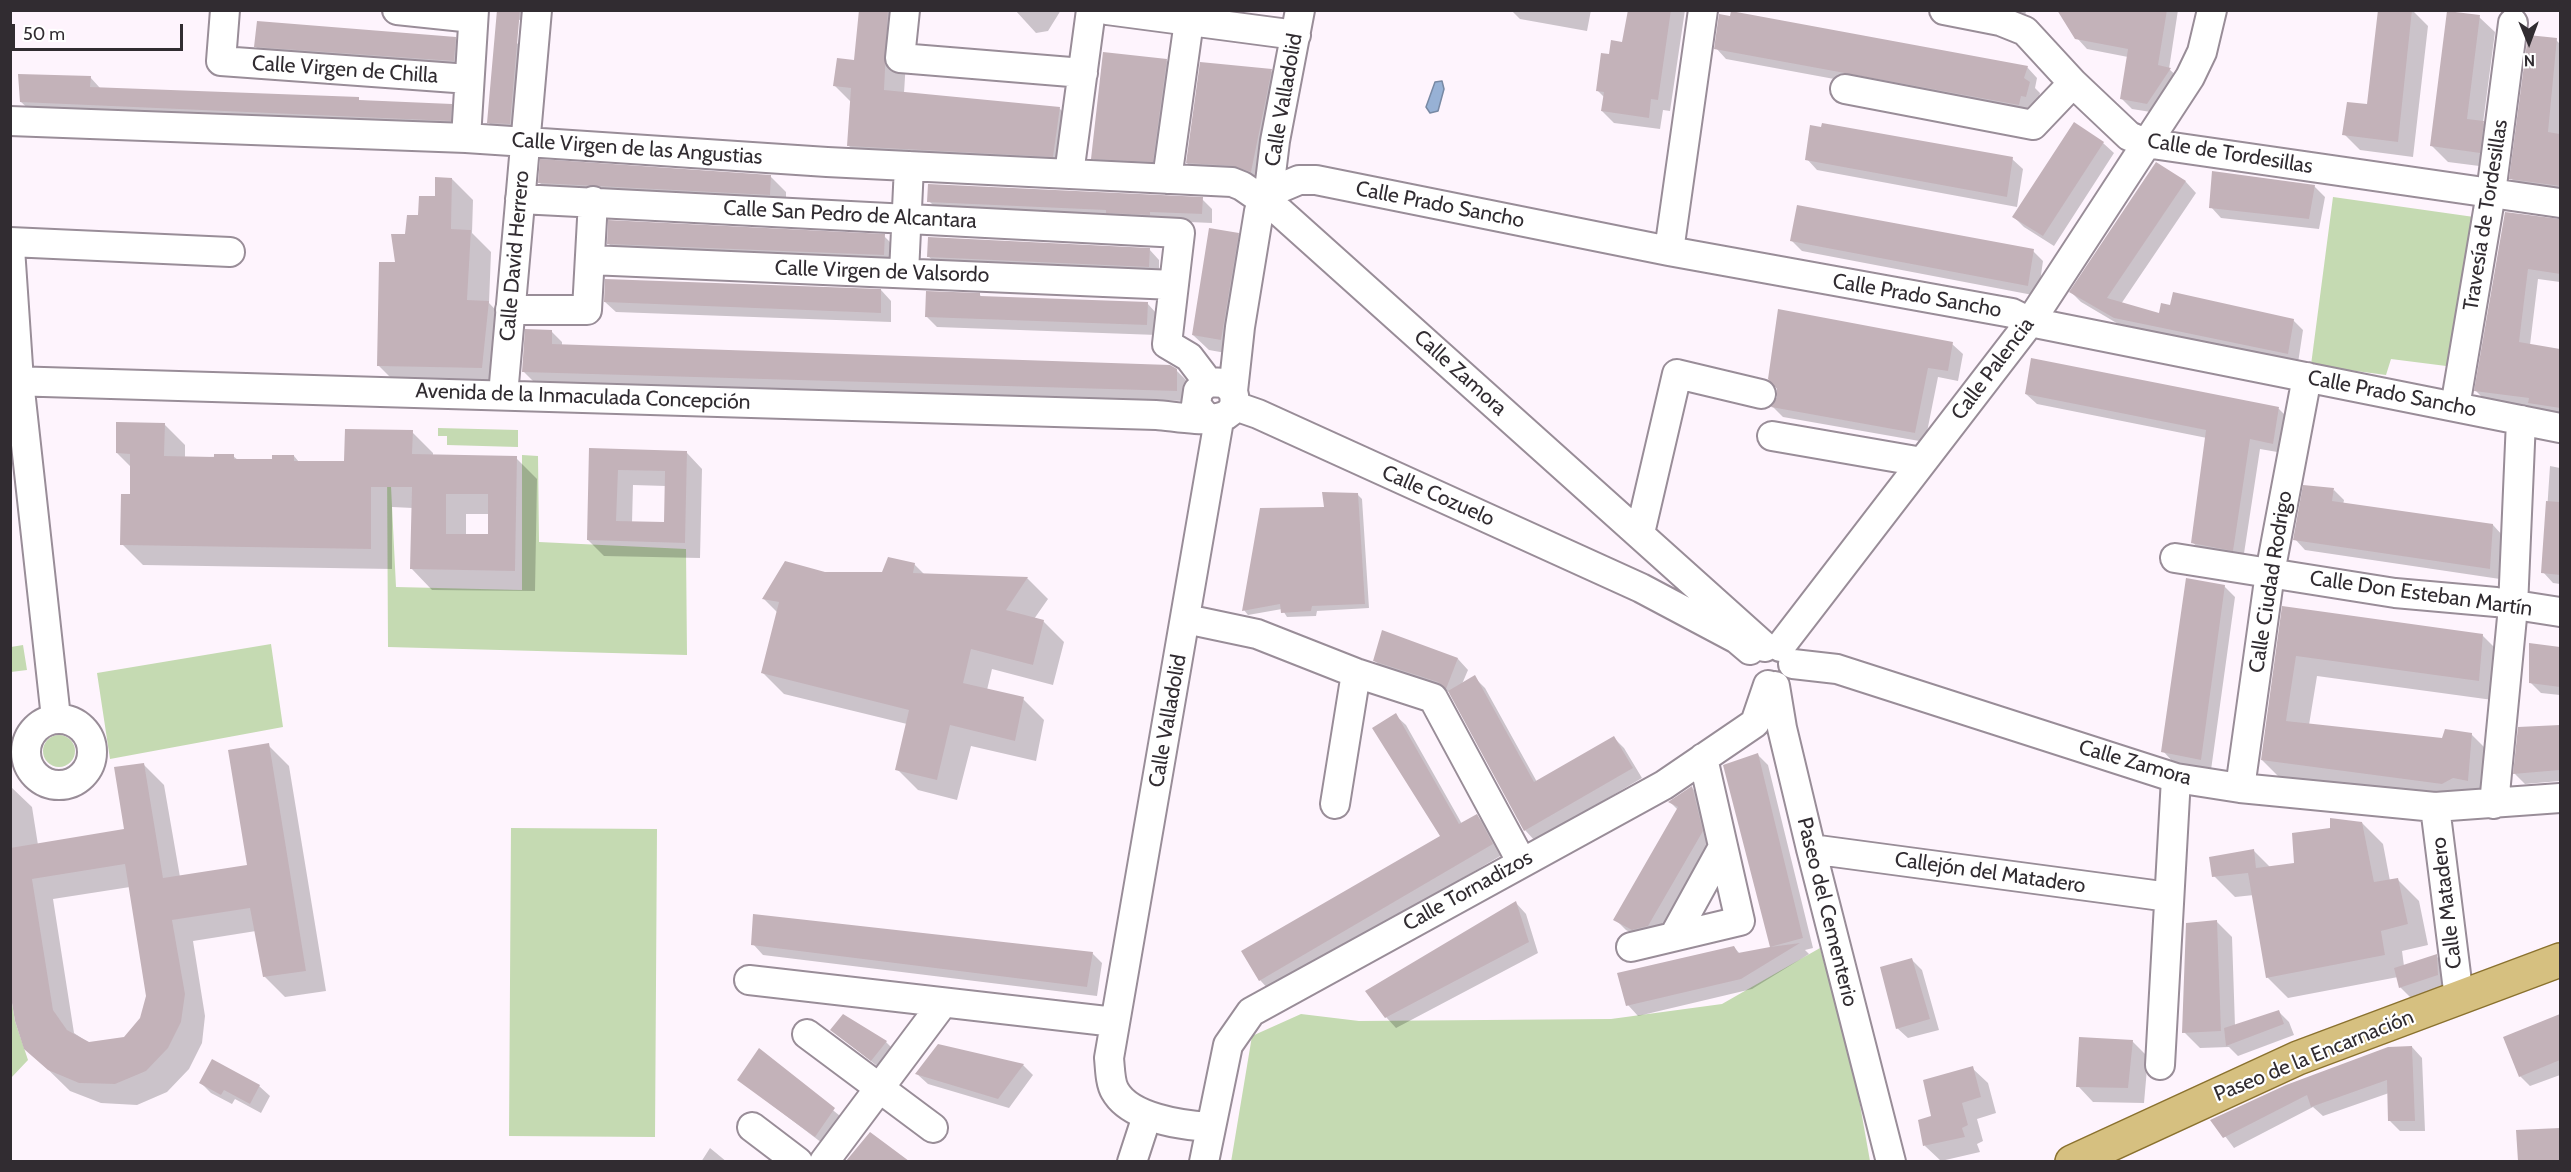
<!DOCTYPE html>
<meta charset="utf-8">
<style>
body{margin:0}
#map{position:relative;width:2571px;height:1172px;overflow:hidden;background:#fef4fd;font-family:Cabin,sans-serif}
canvas{display:block}
.frame{position:absolute;inset:0;border:12px solid #312c31;pointer-events:none}
.north{position:absolute;left:2499px;top:12px;width:60px;height:60px;-webkit-text-stroke:4px #fff;paint-order:stroke;rotate:179deg;font-size:16px;font-weight:700;line-height:24px;text-align:center;color:#312c31}
.north::after{content:'';display:block;margin:auto;width:21px;height:27px;background:#312c31;clip-path:polygon(50% 0,100% 100%,50% 72%,0 100%)}
.scale{position:absolute;left:12px;top:24px;width:171px;height:27px;box-sizing:border-box;border:3px solid #312c31;border-top:0;padding-left:8px;font-size:18px;line-height:21px;white-space:nowrap;color:#312c31;-webkit-text-stroke:4px #fff;paint-order:stroke}
</style>
<div id="map">
<canvas width="2571" height="1172"></canvas>
<div class="frame"></div>
<div class="north">N</div>
<div class="scale">50 m</div>
</div>
<script>
const context = document.querySelector('canvas').getContext('2d');
context.lineJoin = 'round';
function fillPath(path, color) { context.fillStyle = color; context.fill(path, 'evenodd'); }
function stroke(path, color, width, dash) { context.strokeStyle = color; context.lineWidth = width; context.lineCap = dash ? 'butt' : 'round'; context.setLineDash(dash || []); context.stroke(path); }
function label(font, color, halo, rows, align = 'center') {
  context.font = font + ' Cabin,sans-serif'; context.lineWidth = 4.5; context.setLineDash([]); context.textBaseline = 'middle'; context.strokeStyle = halo; context.fillStyle = color; for (const [text, x, y, turn = 0] of rows) {
    context.save(); context.translate(x, y); context.rotate((+turn || 0) * Math.PI / 180); context.textAlign = isNaN(turn) ? turn : align; if (halo) context.strokeText(text, 0, 0); context.fillText(text, 0, 0); context.restore();
  }
}
const green = new Path2D(`
 M 2333,197 L 2481,218 L 2462,368 L 2391,359 L 2386,375 L 2311,365 Z
 M 438,428 L 518,430 L 518,447 L 447,445 L 447,436 L 438,436 Z
 M 522,455 L 538,456 L 539,542 L 686,549 L 687,655 L 388,647 L 387,466 L 390,466 L 396,587 L 522,590 Z
 M 271,644 L 283,727 L 110,759 L 97,673 Z
 M 23,645 L 27,670 L 11,672 L 11,647 Z
 M43 751a16 16 0 1 1 32 0a16 16 0 1 1-32 0Z
 M 511,828 L 657,829 L 655,1137 L 509,1136 Z
 M 1820,948 L 1854,1071 L 1870,1161 L 1231,1162 L 1252,1036 L 1301,1014 L 1359,1021 L 1611,1019 L 1722,1004 Z
 M 10,991 L 15,1021 L 28,1060 L 11,1078 Z`);
const water = new Path2D(`
 M 1442,81 L 1444,89 L 1438,111 L 1430,113 L 1426,107 L 1435,82 Z`);
const shadow = new Path2D(`
 M 501,10 L 536,10 L 531,21 L 510,19 Z
 M 861,10 L 915,10 L 908,29 L 904,93 L 1059,108 L 1079,128 L 1073,176 L 869,166 L 849,146 L 851,102 L 835,86 L 855,62 Z
 M 1015,10 L 1061,10 L 1048,31 L 1036,33 Z
 M 1511,10 L 1591,10 L 1587,31 L 1520,19 Z
 M 1629,10 L 1685,10 L 1670,111 L 1663,110 L 1660,129 L 1614,123 L 1602,111 L 1605,98 L 1597,90 L 1611,56 L 1624,44 Z
 M 1989,10 L 2026,10 L 2025,19 Z
 M 2066,10 L 2178,10 L 2169,69 L 2180,79 L 2157,113 L 2132,109 L 2122,99 L 2128,57 L 2087,49 L 2077,38 Z
 M 2379,10 L 2412,10 L 2428,26 L 2413,157 L 2360,150 L 2344,134 L 2368,106 Z
 M 2479,17 L 2495,32 L 2483,123 L 2499,138 L 2495,168 L 2448,162 L 2432,146 Z
 M 455,38 L 466,49 L 464,71 L 266,57 L 255,46 Z
 M 2556,40 L 2560,44 L 2560,195 L 2521,189 L 2511,178 Z
 M 517,43 L 527,53 L 520,134 L 499,133 L 488,122 Z
 M 1716,48 L 2027,67 L 2037,78 L 2035,88 L 2040,93 L 2037,106 L 2031,106 L 2029,115 L 1726,59 Z
 M 1166,60 L 1182,76 L 1168,177 L 1108,174 L 1093,158 Z
 M 1271,71 L 1292,91 L 1272,192 L 1208,184 L 1187,163 Z
 M 90,77 L 100,88 L 451,105 L 461,116 L 460,131 L 32,112 L 21,102 Z
 M 2103,143 L 2114,153 L 2054,246 L 2024,227 L 2014,217 Z
 M 1807,159 L 2012,159 L 2023,169 L 2017,207 L 1817,170 Z
 M 2156,164 L 2186,182 L 2196,193 L 2121,304 L 2160,315 L 2293,320 L 2303,330 L 2298,363 L 2125,328 L 2081,302 L 2071,292 Z
 M 770,176 L 786,192 L 786,211 L 556,199 L 540,183 Z
 M 452,179 L 473,200 L 472,233 L 491,252 L 489,303 L 509,324 L 503,388 L 400,387 L 379,366 L 396,263 L 406,235 Z
 M 2314,186 L 2325,197 L 2319,229 L 2221,218 L 2211,207 Z
 M 1202,199 L 1212,209 L 1212,223 L 939,211 L 929,201 Z
 M 10,202 L 20,373 L 10,372 Z
 M 2506,213 L 2560,221 L 2560,282 L 2538,279 L 2530,345 L 2560,350 L 2560,416 L 2540,413 L 2535,407 L 2486,401 L 2476,391 Z
 M 1238,234 L 1254,250 L 1237,355 L 1209,350 L 1193,335 Z
 M 884,236 L 894,246 L 894,265 L 619,254 L 609,244 Z
 M 1792,241 L 2033,251 L 2043,261 L 2038,296 L 1802,251 Z
 M 1149,249 L 1159,260 L 1159,277 L 939,266 L 928,256 Z
 M 881,290 L 891,301 L 891,322 L 616,312 L 605,302 Z
 M 980,295 L 982,298 L 1147,303 L 1157,314 L 1157,335 L 937,327 L 927,317 Z
 M 552,332 L 562,342 L 562,346 L 1176,370 L 1187,381 L 1187,401 L 534,382 L 523,371 Z
 M 1952,344 L 1963,354 L 1958,381 L 1938,377 L 1925,442 L 1783,417 L 1773,407 Z
 M 2033,359 L 2279,409 L 2289,419 L 2283,453 L 2260,449 L 2243,560 L 2203,552 L 2192,542 L 2207,438 L 2037,404 L 2026,394 Z
 M 164,424 L 185,445 L 185,458 L 233,456 L 238,460 L 274,461 L 294,456 L 299,462 L 346,463 L 412,432 L 433,453 L 433,456 L 516,458 L 537,479 L 535,591 L 432,590 L 411,568 L 413,508 L 392,507 L 392,569 L 143,565 L 122,544 L 131,496 L 131,467 L 117,453 ZM 466,514 L 490,514 L 490,536 L 466,536 Z
 M 591,450 L 687,453 L 702,469 L 700,558 L 604,556 L 588,540 ZM 633,485 L 666,486 L 665,524 L 632,523 Z
 M 2550,466 L 2560,468 L 2560,584 L 2553,583 L 2543,572 Z
 M 2334,490 L 2344,500 L 2343,505 L 2493,525 L 2503,536 L 2500,579 L 2305,550 L 2295,539 Z
 M 1357,494 L 1362,499 L 1369,608 L 1317,611 L 1316,616 L 1287,617 L 1282,609 L 1248,615 L 1244,610 L 1326,508 Z
 M 914,564 L 925,575 L 1027,578 L 1048,599 L 1034,619 L 1043,621 L 1064,642 L 1053,685 L 992,669 L 987,690 L 1023,699 L 1044,720 L 1036,761 L 971,746 L 957,800 L 918,790 L 897,769 L 907,724 L 784,694 L 763,673 L 778,613 L 764,599 L 825,574 L 883,574 Z
 M 2224,586 L 2235,597 L 2211,770 L 2173,762 L 2163,751 Z
 M 2283,608 L 2482,635 L 2503,656 L 2500,701 L 2317,676 L 2309,725 L 2443,740 L 2471,734 L 2492,755 L 2489,801 L 2283,781 L 2262,760 Z
 M 1383,632 L 1458,659 L 1468,670 L 1462,684 L 1474,677 L 1485,688 L 1537,782 L 1614,738 L 1624,748 L 1642,778 L 1535,841 L 1525,830 L 1450,692 L 1385,671 L 1375,661 Z
 M 2530,645 L 2560,648 L 2560,695 L 2541,693 L 2530,682 Z
 M 1395,715 L 1406,725 L 1462,824 L 1477,816 L 1487,826 L 1502,855 L 1270,991 L 1260,980 L 1442,836 Z
 M 2560,727 L 2560,781 L 2525,784 L 2515,774 L 2519,729 Z
 M 268,745 L 289,766 L 326,991 L 285,997 L 264,976 L 256,931 L 193,941 L 205,1016 L 202,1043 L 189,1069 L 167,1092 L 137,1105 L 101,1103 L 70,1091 L 26,1048 L 10,981 L 10,786 L 32,807 L 38,845 L 126,830 L 143,764 L 164,785 L 180,877 L 248,866 ZM 130,887 L 148,997 L 142,1019 L 124,1038 L 89,1043 L 74,1033 L 53,899 Z
 M 1758,755 L 1768,765 L 1813,948 L 1805,950 L 1809,954 L 1752,989 L 1638,1016 L 1628,1005 L 1734,947 L 1740,954 L 1771,948 L 1725,766 Z
 M 1692,788 L 1702,798 L 1712,842 L 1658,936 L 1644,939 L 1626,930 L 1615,919 L 1678,810 L 1670,802 Z
 M 2362,823 L 2383,844 L 2390,881 L 2398,880 L 2419,901 L 2428,945 L 2402,951 L 2404,966 L 2436,956 L 2457,976 L 2421,1008 L 2400,987 L 2398,977 L 2288,998 L 2267,977 L 2254,895 L 2235,897 L 2214,876 L 2253,850 L 2271,868 L 2296,864 Z
 M 1516,903 L 1526,914 L 1538,953 L 1396,1028 L 1386,1017 Z
 M 2216,921 L 2232,937 L 2235,1026 L 2279,1012 L 2289,1022 L 2294,1035 L 2238,1056 L 2229,1047 L 2200,1048 L 2184,1032 Z
 M 753,944 L 1092,953 L 1102,963 L 1097,996 L 763,955 Z
 M 1911,959 L 1922,970 L 1939,1030 L 1908,1038 L 1897,1028 Z
 M 2560,1016 L 2560,1075 L 2530,1086 L 2520,1076 L 2505,1038 Z
 M 832,1030 L 886,1042 L 896,1052 L 882,1070 Z
 M 2132,1041 L 2148,1057 L 2144,1103 L 2093,1102 L 2078,1086 Z
 M 939,1046 L 1023,1065 L 1033,1075 L 1009,1108 L 928,1084 L 917,1074 Z
 M 2412,1047 L 2422,1058 L 2425,1131 L 2400,1131 L 2390,1121 L 2389,1093 L 2323,1116 L 2313,1107 L 2234,1148 L 2213,1120 Z
 M 759,1050 L 845,1120 L 826,1146 L 739,1080 Z
 M 1972,1068 L 1988,1083 L 1996,1113 L 1977,1119 L 1983,1141 L 1977,1144 L 1980,1152 L 1941,1161 L 1925,1146 L 1933,1117 Z
 M 201,1083 L 259,1086 L 270,1096 L 261,1113 L 235,1099 L 232,1104 L 211,1093 Z
 M 2560,1130 L 2560,1162 L 2519,1162 L 2517,1132 Z
 M 870,1134 L 906,1162 L 852,1162 L 850,1159 Z
 M 710,1148 L 727,1162 L 701,1162 Z`);
const building = new Path2D(`
 M 497,10 L 520,10 L 510,124 L 487,123 Z
 M 859,10 L 888,10 L 884,90 L 1060,107 L 1053,157 L 847,146 L 851,88 L 833,86 L 837,58 L 854,60 Z
 M 1628,10 L 1671,10 L 1658,100 L 1651,99 L 1649,118 L 1601,111 L 1604,92 L 1596,91 L 1601,53 L 1609,54 L 1611,40 L 1622,42 Z
 M 2057,10 L 2167,10 L 2158,65 L 2171,68 L 2147,104 L 2120,99 L 2128,49 L 2075,39 Z
 M 2378,10 L 2412,10 L 2398,142 L 2342,135 L 2347,102 L 2367,104 Z
 M 1731,11 L 2028,66 L 2024,78 L 2030,82 L 2026,97 L 2021,96 L 2019,105 L 1714,49 L 1719,14 L 1730,16 Z
 M 2447,11 L 2480,15 L 2467,119 L 2484,121 L 2480,153 L 2430,146 Z
 M 257,21 L 456,37 L 454,61 L 254,47 Z
 M 2528,35 L 2557,38 L 2548,132 L 2560,134 L 2560,186 L 2509,179 Z
 M 1103,52 L 1167,59 L 1153,162 L 1091,159 Z
 M 1200,62 L 1272,69 L 1251,172 L 1233,166 L 1186,163 Z
 M 18,74 L 91,76 L 90,87 L 359,97 L 359,100 L 452,104 L 451,121 L 20,102 Z
 M 2074,122 L 2104,142 L 2043,236 L 2012,217 Z
 M 1822,123 L 2013,157 L 2007,197 L 1805,160 L 1810,125 L 1821,127 Z
 M 540,159 L 771,175 L 770,195 L 538,183 Z
 M 2156,162 L 2186,181 L 2107,298 L 2159,313 L 2161,303 L 2170,305 L 2173,292 L 2294,319 L 2288,354 L 2114,318 L 2069,292 Z
 M 2212,171 L 2315,185 L 2309,219 L 2209,208 Z
 M 435,177 L 452,178 L 451,229 L 471,230 L 467,300 L 489,301 L 482,368 L 377,366 L 379,262 L 395,262 L 391,234 L 405,234 L 407,215 L 418,215 L 419,196 L 435,196 Z
 M 928,184 L 1203,197 L 1202,214 L 1150,212 L 1150,215 L 1106,213 L 1106,210 L 927,202 Z
 M 1797,205 L 2034,249 L 2028,286 L 1790,241 Z
 M 2505,212 L 2560,219 L 2560,274 L 2528,269 L 2519,342 L 2560,349 L 2560,408 L 2528,403 L 2529,398 L 2474,391 Z
 M 608,220 L 885,234 L 884,255 L 607,244 Z
 M 1209,228 L 1239,233 L 1221,340 L 1192,335 Z
 M 928,237 L 1150,248 L 1149,267 L 927,257 Z
 M 605,279 L 881,289 L 881,313 L 604,302 Z
 M 926,291 L 980,293 L 980,296 L 1148,302 L 1147,325 L 925,317 Z
 M 1778,309 L 1953,342 L 1948,371 L 1928,368 L 1915,433 L 1771,407 L 1777,397 L 1777,389 L 1768,379 Z
 M 525,329 L 552,330 L 552,344 L 1170,365 L 1177,369 L 1177,391 L 522,372 Z
 M 2031,358 L 2279,407 L 2273,444 L 2250,439 L 2233,551 L 2191,543 L 2206,430 L 2025,394 Z
 M 116,422 L 165,423 L 164,456 L 214,457 L 214,454 L 234,454 L 234,459 L 272,459 L 272,455 L 294,455 L 294,461 L 344,461 L 345,429 L 413,430 L 412,454 L 517,456 L 515,571 L 410,569 L 412,487 L 371,487 L 371,549 L 120,545 L 121,494 L 130,494 L 130,454 L 116,453 ZM 446,494 L 488,494 L 488,534 L 446,534 Z
 M 589,448 L 687,451 L 685,543 L 587,540 ZM 618,470 L 665,471 L 664,522 L 616,521 Z
 M 2303,485 L 2334,488 L 2332,501 L 2493,524 L 2490,569 L 2293,540 Z
 M 1322,492 L 1358,493 L 1365,604 L 1312,606 L 1311,611 L 1281,613 L 1280,604 L 1242,611 L 1260,508 L 1324,507 Z
 M 2546,501 L 2560,502 L 2560,575 L 2541,573 Z
 M 888,557 L 915,563 L 913,573 L 1028,577 L 1006,610 L 1044,620 L 1033,665 L 971,649 L 963,683 L 1024,697 L 1015,741 L 950,725 L 937,780 L 895,770 L 909,710 L 761,673 L 779,602 L 762,599 L 785,561 L 825,572 L 882,572 Z
 M 2186,578 L 2225,585 L 2201,760 L 2161,752 Z
 M 2282,606 L 2483,634 L 2479,681 L 2296,656 L 2286,721 L 2442,738 L 2445,729 L 2472,733 L 2468,781 L 2453,778 L 2442,784 L 2261,760 Z
 M 1382,630 L 1458,658 L 1446,689 L 1438,682 L 1373,661 Z
 M 2529,643 L 2560,647 L 2560,687 L 2529,683 Z
 M 1475,675 L 1534,782 L 1614,736 L 1633,768 L 1524,831 L 1448,691 Z
 M 1396,713 L 1459,824 L 1477,814 L 1493,844 L 1259,981 L 1241,951 L 1440,836 L 1372,728 Z
 M 2560,725 L 2560,770 L 2513,774 L 2518,727 Z
 M 269,743 L 306,971 L 263,977 L 250,908 L 172,920 L 185,994 L 181,1022 L 168,1048 L 146,1071 L 115,1084 L 79,1083 L 48,1070 L 24,1049 L 15,1021 L 10,991 L 10,848 L 124,829 L 114,767 L 144,763 L 163,878 L 247,865 L 228,750 ZM 125,864 L 146,996 L 140,1018 L 124,1037 L 89,1042 L 67,1030 L 53,1010 L 32,879 Z
 M 1758,753 L 1803,938 L 1770,947 L 1800,943 L 1741,979 L 1626,1006 L 1617,973 L 1734,946 L 1738,953 L 1770,947 L 1723,765 Z
 M 1692,786 L 1703,831 L 1648,926 L 1632,930 L 1613,920 L 1678,807 L 1668,802 Z
 M 2330,818 L 2362,822 L 2374,882 L 2398,878 L 2408,924 L 2381,931 L 2385,955 L 2266,978 L 2248,873 L 2212,877 L 2209,857 L 2254,849 L 2256,868 L 2294,863 L 2292,833 L 2330,828 Z
 M 1516,901 L 1529,942 L 1385,1018 L 1365,991 Z
 M 753,914 L 1093,952 L 1087,987 L 751,945 Z
 M 2217,920 L 2221,1031 L 2182,1033 L 2186,923 Z
 M 2437,954 L 2438,975 L 2399,988 L 2394,968 Z
 M 1912,958 L 1930,1019 L 1896,1029 L 1880,967 Z
 M 2279,1010 L 2284,1024 L 2226,1046 L 2224,1028 Z
 M 843,1014 L 887,1041 L 871,1061 L 830,1030 Z
 M 2560,1014 L 2560,1060 L 2519,1077 L 2503,1037 Z
 M 2079,1037 L 2133,1040 L 2128,1088 L 2076,1087 Z
 M 938,1044 L 1024,1064 L 998,1099 L 915,1074 Z
 M 2412,1046 L 2415,1121 L 2388,1121 L 2387,1080 L 2311,1107 L 2307,1095 L 2223,1138 L 2210,1120 L 2286,1085 L 2388,1047 Z
 M 759,1048 L 835,1108 L 815,1137 L 737,1080 Z
 M 212,1059 L 260,1085 L 250,1104 L 224,1090 L 221,1095 L 199,1083 Z
 M 1973,1066 L 1981,1097 L 1962,1103 L 1968,1125 L 1962,1128 L 1965,1137 L 1923,1146 L 1918,1120 L 1931,1116 L 1923,1080 Z
 M 2560,1128 L 2560,1161 L 2518,1161 L 2516,1130 Z
 M 870,1132 L 909,1161 L 846,1161 Z`);
const minor = new Path2D(`
 M 225,10 L 221,61 L 469,79
 M 397,10 L 473,18
 M 905,10 L 900,58 L 1083,73
 M 1107,10 L 1296,35
 M 1944,10 L 2000,21 L 2025,31 L 2073,83 L 2129,136 L 2145,143 L 2560,203
 M 1845,89 L 2033,125 L 2073,83
 M 10,121 L 466,138 L 827,162 L 1232,182 L 1242,186 L 1258,197
 M 466,138 L 474,10
 M 1069,174 L 1091,10
 M 1167,179 L 1189,21
 M 1269,190 L 1275,141 L 1300,10
 M 1273,191 L 1299,180 L 1316,180 L 1669,251 L 2012,313 L 2030,322 L 2560,428
 M 520,199 L 1180,233 L 1167,344 L 1189,357 L 1208,382
 M 1280,212 L 1765,647
 M 10,242 L 230,252
 M 10,248 L 19,381 L 56,718
 M 1669,251 L 1703,10
 M 590,260 L 1174,285
 M 904,273 L 909,166
 M 510,310 L 587,310 L 593,201
 M 10,381 L 1156,415 C 1180,416 1245,433 1233,391 L 1225,383 L 1208,382 L 1198,391 L 1196,405 L 1206,417
 M 1233,391 L 1240,327 L 1259,211
 M 503,395 L 537,10
 M 1235,406 L 1258,414 L 1641,588 L 1737,639 L 1750,650
 M 2455,407 L 2491,193 L 2513,23
 M 1772,436 L 1922,462
 M 1640,533 L 1677,374 L 1761,394
 M 2175,558 L 2395,593 L 2496,602 L 2560,612
 M 1186,619 L 1257,634 L 1356,673 L 1433,698 L 1521,861
 M 1780,647 L 2030,322 L 2190,77 L 2202,52 L 2212,10
 M 1793,664 L 1837,669 L 2176,778 L 2240,788 L 2435,807 L 2560,798
 M 1775,686 L 1782,728 L 1811,849 L 1891,1162
 M26 752a33 33 0 1 1 66 0a33 33 0 1 1-66 0Z
 M 2240,788 L 2270,573 L 2307,377
 M 1335,804 L 1356,673
 M 2494,804 L 2513,607 L 2521,420
 M 2435,807 L 2459,998
 M 1811,849 L 2169,897
 M 1674,936 L 1723,847
 M 1631,947 L 1740,921 L 1703,758
 M 749,980 L 1115,1022
 M 807,1034 L 933,1128
 M 2160,1065 L 2176,778
 M 752,1127 L 798,1162
 M 1209,1127 C 1181,1125 1130,1118 1115,1091 C 1110,1083 1110,1067 1109,1058 L 1219,420
 M 824,1162 L 943,1003
 M 1132,1162 L 1147,1116
 M 1204,1162 L 1228,1045 L 1251,1012 L 1664,785 L 1755,723 L 1768,685`);
const major = new Path2D(`
 M 2072,1162 L 2298,1058 L 2560,960`);
const streetNames = [
 ["Calle Virgen de Chilla",345,70,4],
 ["Calle Valladolid",1284,100,-80],
 ["Calle Virgen de las Angustias",637,149,4],
 ["Calle de Tordesillas",2230,154,9],
 ["Calle Prado Sancho",1440,205,11],
 ["Calle San Pedro de Alcantara",850,215,3],
 ["Travesía de Tordesillas",2486,215,-81],
 ["Calle David Herrero",515,256,-85],
 ["Calle Virgen de Valsordo",882,272,2],
 ["Calle Prado Sancho",1917,296,10],
 ["Calle Palencia",1993,369,-53],
 ["Calle Zamora",1460,373,42],
 ["Calle Prado Sancho",2392,394,11],
 ["Avenida de la Inmaculada Concepción",583,397,2],
 ["Calle Cozuelo",1438,496,24],
 ["Calle Ciudad Rodrigo",2271,582,-81],
 ["Calle Don Esteban Martín",2421,594,8],
 ["Calle Valladolid",1168,721,-80],
 ["Calle Zamora",2135,763,16],
 ["Callejón del Matadero",1990,873,8],
 ["Calle Tornadizos",1468,891,-29],
 ["Calle Matadero",2447,903,-97],
 ["Paseo del Cementerio",1827,912,76],
 ["Paseo de la Encarnación",2314,1056,-22]
];
fillPath(green, '#c5dab2');
fillPath(water, '#97b1d5');
stroke(water, '#7889a4', 1.5);
fillPath(shadow, '#0003');
fillPath(building, '#c3b2b9');
stroke(minor, '#998d98', 32);
stroke(major, '#8a712e', 36);
stroke(minor, '#fff', 28);
stroke(major, '#d6c080', 33);
label('21px', '#312c31', '#fff', streetNames);
</script>
